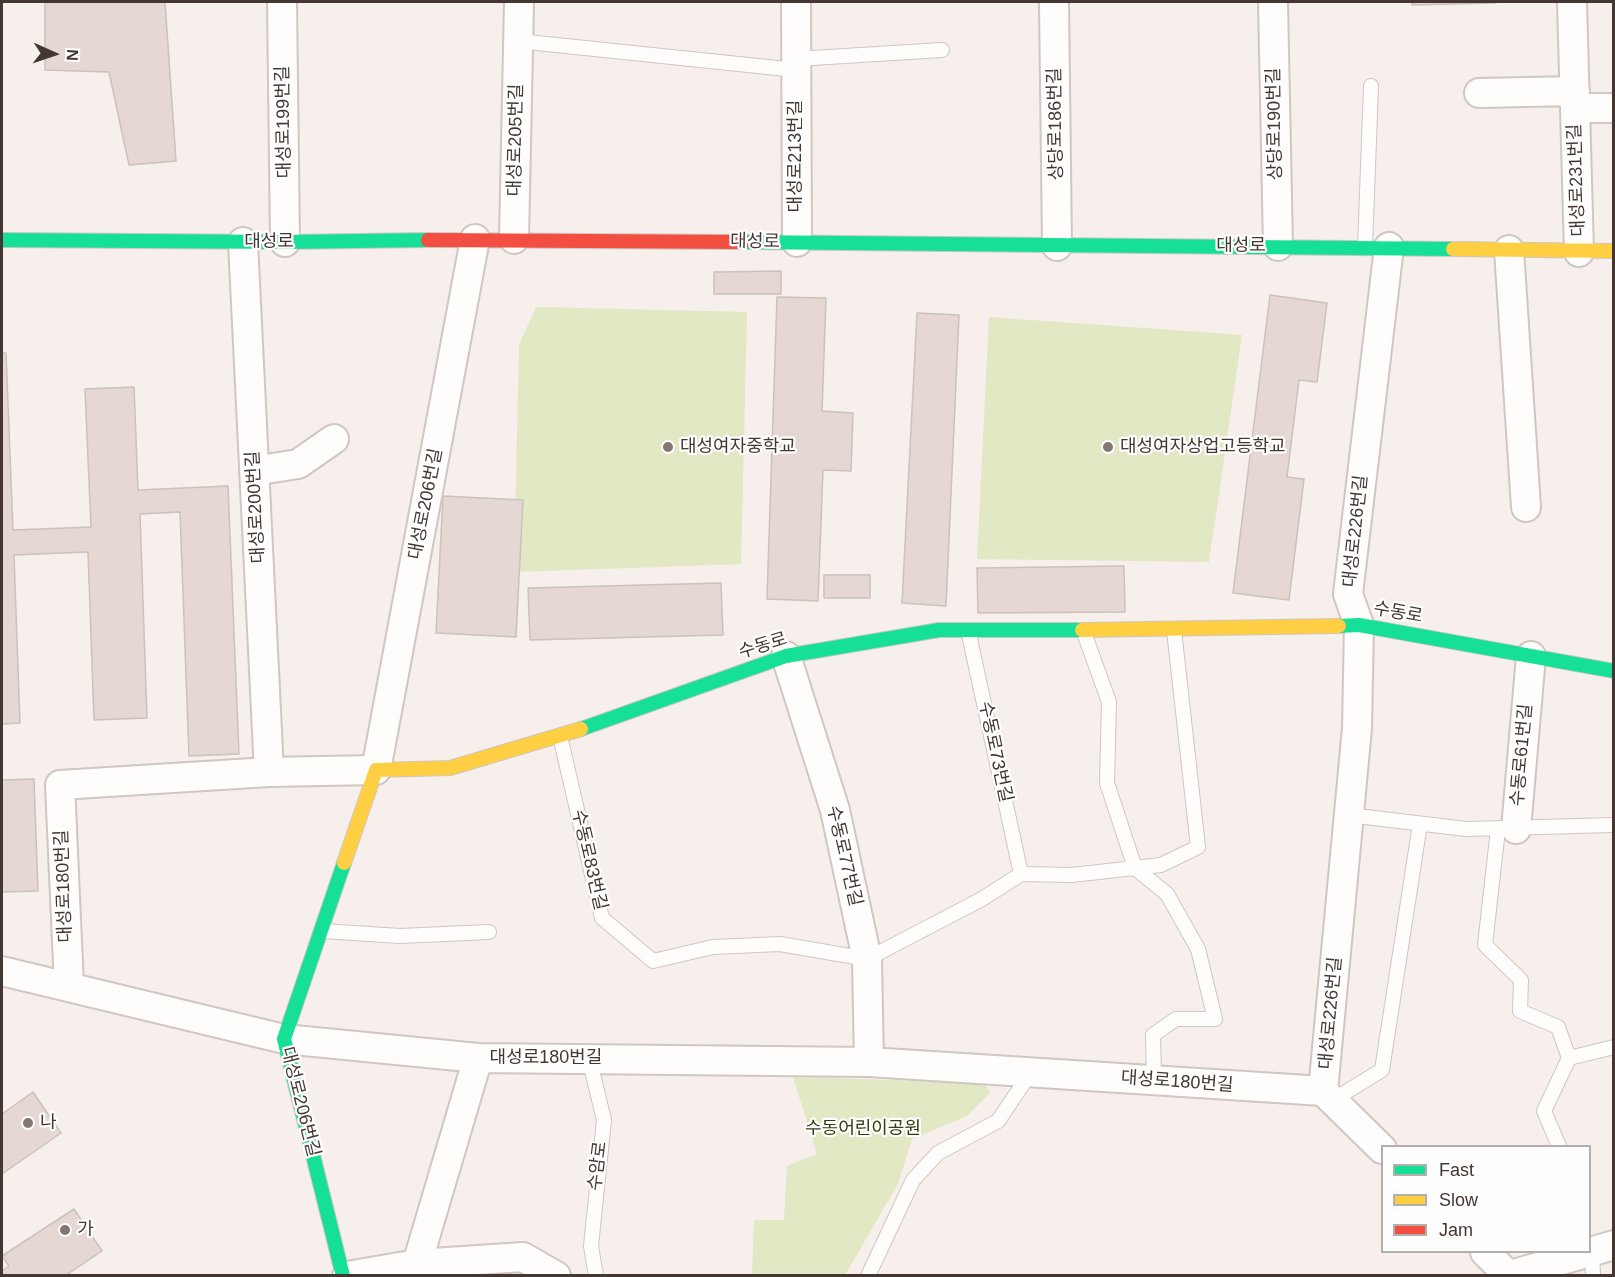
<!DOCTYPE html>
<meta charset="utf-8">
<style>
body{margin:0}
#map{position:relative;width:1615px;height:1277px;overflow:hidden;background:#f6efeb;font-family:Helvetica,sans-serif}
canvas{display:block}
.frame{position:absolute;inset:0;border:3px solid #443731;pointer-events:none}
.legend{position:absolute;left:1381px;top:1145px;width:210px;height:108px;box-sizing:border-box;background:#fefefe;border:2px solid #b4aeac;margin:0;padding:8px 10px;list-style:none;font-size:18px;color:#443731}
.legend li{display:flex;align-items:center;gap:12px;height:30px}
.legend b{width:30px;border:2px solid #b4aeac}
.north{position:absolute;left:24px;top:24px;width:60px;height:60px;-webkit-text-stroke:4px #fefefe;paint-order:stroke;rotate:93deg;font-size:16px;font-weight:700;line-height:24px;text-align:center;color:#443731}
.north::after{content:'';display:block;margin:auto;width:21px;height:27px;background:#443731;clip-path:polygon(50% 0,100% 100%,50% 72%,0 100%)}
</style>
<div id="map">
<canvas width="1615" height="1277"></canvas>
<div class="frame"></div>
<ul class="legend">
<li><b style="height:8px;background:#16e098"></b>Fast</li>
<li><b style="height:8px;background:#ffcf43"></b>Slow</li>
<li><b style="height:8px;background:#f24e42"></b>Jam</li>
</ul>
<div class="north">N</div>
</div>
<script>
const context = document.querySelector('canvas').getContext('2d');
context.lineJoin = 'round';
function fillPath(path, color) { context.fillStyle = color; context.fill(path, 'evenodd'); }
function stroke(path, color, width, dash) { context.strokeStyle = color; context.lineWidth = width; context.lineCap = dash ? 'butt' : 'round'; context.setLineDash(dash || []); context.stroke(path); }
function label(font, color, halo, rows, align = 'center') {
  context.font = font + ' Helvetica,"Noto Sans KR",sans-serif'; context.lineWidth = 4.5; context.setLineDash([]); context.textBaseline = 'middle'; context.strokeStyle = halo; context.fillStyle = color; for (const [text, x, y, turn = 0] of rows) {
    context.save(); context.translate(x, y); context.rotate((+turn || 0) * Math.PI / 180); context.textAlign = isNaN(turn) ? turn : align; if (halo) context.strokeText(text, 0, 0); context.fillText(text, 0, 0); context.restore();
  }
}
const green = new Path2D(`
 M 536,307 L 747,312 L 741,564 L 514,572 L 519,345 Z
 M 989,317 L 1242,335 L 1209,562 L 977,559 Z
 M 793,1077 L 985,1083 L 990,1093 L 967,1116 L 912,1139 L 898,1184 L 845,1275 L 752,1276 L 754,1220 L 784,1220 L 787,1166 L 817,1154 Z`);
const building = new Path2D(`
 M 45,2 L 165,2 L 176,161 L 129,165 L 109,72 L 45,70 Z
 M 1412,2 L 1496,2 L 1496,3 L 1412,5 Z
 M 781,271 L 781,294 L 714,294 L 714,272 Z
 M 1270,295 L 1327,303 L 1317,382 L 1299,380 L 1287,477 L 1304,479 L 1289,600 L 1233,593 Z
 M 777,297 L 826,298 L 822,411 L 853,413 L 851,471 L 823,470 L 818,601 L 767,599 Z
 M 917,313 L 959,315 L 946,606 L 902,603 Z
 M 2,353 L 6,353 L 13,530 L 91,527 L 85,389 L 134,387 L 138,490 L 228,486 L 239,754 L 189,756 L 180,512 L 140,514 L 147,718 L 94,720 L 88,552 L 14,555 L 20,723 L 2,724 Z
 M 443,496 L 523,500 L 516,637 L 436,633 Z
 M 1124,566 L 1125,612 L 978,613 L 977,568 Z
 M 824,575 L 870,575 L 870,598 L 824,598 Z
 M 721,583 L 723,635 L 530,640 L 528,588 Z
 M 34,779 L 38,891 L 2,892 L 2,780 Z
 M 33,1092 L 61,1133 L 2,1174 L 2,1114 Z
 M 74,1209 L 102,1251 L 65,1276 L 2,1276 L 2,1271 L 9,1266 L 2,1256 Z`);
const lane = new Path2D(`
 M 518,41 L 796,70
 M 796,59 L 942,50
 M 1365,247 L 1371,86
 M 968,630 L 1021,874
 M 1083,630 L 1109,702 L 1107,783 L 1135,868 L 1167,894 L 1198,949 L 1215,1019 L 1176,1019 L 1153,1035 L 1154,1080
 M 560,736 L 602,918 L 653,961 L 713,947 L 780,944 L 867,959 L 982,899 L 1021,874 L 1072,875 L 1161,865 L 1198,847 L 1174,630
 M 1349,815 L 1466,829 L 1614,825
 M 1498,829 L 1485,945 L 1521,980 L 1520,1011 L 1558,1027 L 1569,1058 L 1544,1111 L 1559,1146
 M 322,931 L 400,936 L 489,932
 M 589,1058 L 604,1120 L 591,1246 L 596,1276
 M 1569,1058 L 1614,1047
 M 1333,1100 L 1382,1070 L 1420,824
 M 1592,1248 L 1593,1276
 M 868,1276 L 913,1180 L 938,1153 L 998,1121 L 1031,1072`);
const street = new Path2D(`
 M 282,2 L 285,242
 M 796,2 L 797,242
 M 1054,2 L 1057,246
 M 1273,2 L 1278,246
 M 1572,2 L 1579,252
 M 1479,93 L 1575,91
 M 1575,108 L 1614,108
 M 514,239 L 519,2
 M 243,242 L 269,772
 M 1509,250 L 1526,507
 M 254,471 L 298,464 L 334,439
 M 786,656 L 835,810 L 867,959 L 869,1062
 M 1516,829 L 1531,656
 M 2,971 L 284,1039 L 478,1058 L 869,1062 L 1323,1091
 M 69,986 L 60,785 L 269,772 L 376,770 L 475,239
 M 1382,1149 L 1323,1091 L 1357,728 L 1359,625 L 1348,594 L 1389,247
 M 1485,1252 L 1508,1275
 M 417,1264 L 478,1058
 M 347,1276 L 417,1264 L 523,1257 L 556,1276
 M 1507,1276 L 1614,1245`);
const fast = new Path2D(`
 M 2,240 L 285,242 L 428,240
 M 743,242 L 1453,249
 M 1339,626 L 1359,625 L 1614,671
 M 581,729 L 786,656 L 939,630 L 1082,630
 M 343,1276 L 284,1039 L 344,863`);
const slow = new Path2D(`
 M 1453,249 L 1614,251
 M 1082,630 L 1339,626
 M 344,863 L 376,770 L 450,768 L 581,729`);
const jam = new Path2D(`
 M 428,240 L 743,242`);
const markers = [
 [668,447,6,"#827772"],
 [1108,447,6,"#827772"],
 [28,1123,6,"#827772"],
 [65,1230,6,"#827772"]
];
const streetNames = [
 ["대성로199번길",284,122,-91],
 ["상당로186번길",1056,124,-91],
 ["상당로190번길",1275,124,-91],
 ["대성로205번길",516,140,-89],
 ["대성로213번길",796,156,-90],
 ["대성로231번길",1577,180,-92],
 ["대성로",269,242],
 ["대성로",755,242,1],
 ["대성로",1241,246],
 ["대성로206번길",426,504,-79],
 ["대성로200번길",256,507,-93],
 ["대성로226번길",1356,531,-84],
 ["수동로",1398,613,10],
 ["수동로",763,646,-17],
 ["수동로73번길",995,752,78],
 ["수동로61번길",1522,755,-85],
 ["수동로77번길",844,856,77],
 ["수동로83번길",589,860,77],
 ["대성로180번길",64,886,-92],
 ["대성로226번길",1331,1013,-85],
 ["대성로180번길",546,1058],
 ["대성로180번길",1177,1082,4],
 ["대성로206번길",300,1102,76],
 ["수암로",598,1166,-83]
];
const poiNames = [
 ["대성여자중학교",680,447],
 ["대성여자상업고등학교",1120,447],
 ["나",40,1123],
 ["가",77,1230]
];
const parkNames = [
 ["수동어린이공원",863,1129]
];
fillPath(green, '#e2e7c4');
fillPath(building, '#e5d7d1');
stroke(building, '#cbc1bd', 1.5);
stroke(lane, '#d0c6c2', 16);
stroke(street, '#d0c6c2', 32);
stroke(fast, '#d0c6c2', 16);
stroke(slow, '#d0c6c2', 16);
stroke(jam, '#d0c6c2', 16);
stroke(lane, '#fefdfc', 14);
stroke(street, '#fefdfc', 28);
stroke(fast, '#16e098', 14);
stroke(slow, '#ffcf43', 14);
stroke(jam, '#f24e42', 14);
for (const [x, y, r, color] of markers) { const dot = new Path2D(); dot.arc(x, y, r, 0, 2 * Math.PI); context.fillStyle = color; context.fill(dot); stroke(dot, '#fefefe', 2); }
label('18px', '#443731', '#fefefe', streetNames);
label('18px', '#443731', '#fefefe', poiNames, 'left');
label('18px', '#333c0d', '#fefefe', parkNames);
</script>
